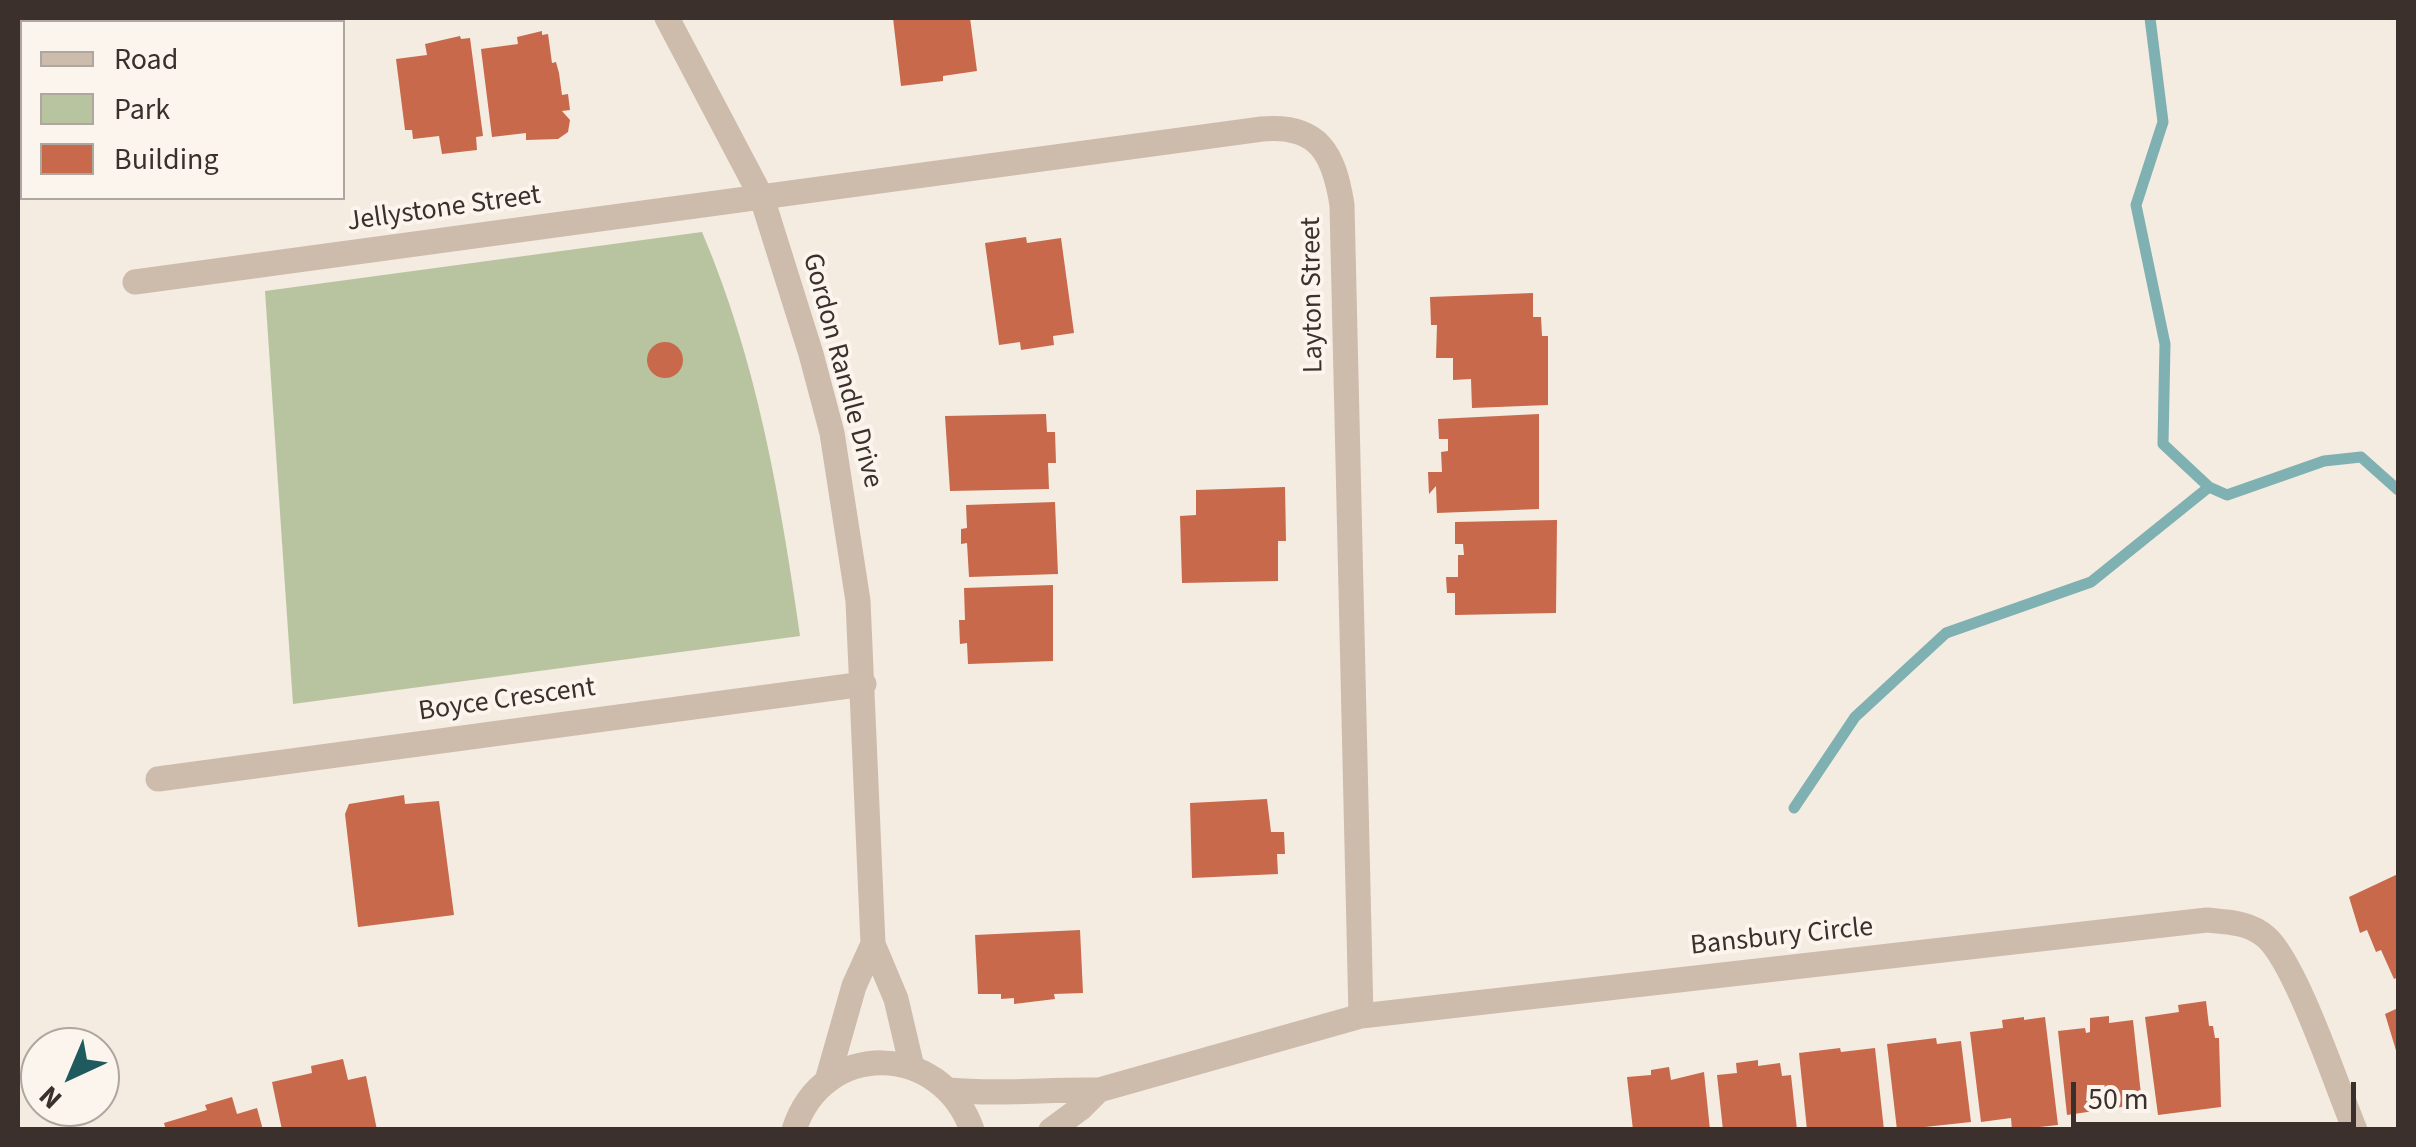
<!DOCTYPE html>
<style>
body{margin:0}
#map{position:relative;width:2416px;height:1147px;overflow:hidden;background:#f4ebe1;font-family:"Source Sans 3",sans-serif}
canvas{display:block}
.frame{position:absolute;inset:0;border:20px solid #3b302b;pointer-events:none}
.legend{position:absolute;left:20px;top:20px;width:325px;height:180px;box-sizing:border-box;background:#fbf5ee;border:2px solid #aea6a0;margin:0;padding:12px 18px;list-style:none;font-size:30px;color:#3b302b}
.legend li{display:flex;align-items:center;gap:20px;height:50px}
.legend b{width:50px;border:2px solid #aea6a0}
.north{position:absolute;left:20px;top:1027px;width:100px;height:100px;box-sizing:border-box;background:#fbf5ee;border:2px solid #aea6a0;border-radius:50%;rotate:224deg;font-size:28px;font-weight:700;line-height:40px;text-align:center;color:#3b302b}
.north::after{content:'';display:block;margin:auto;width:35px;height:45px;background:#1f5a5e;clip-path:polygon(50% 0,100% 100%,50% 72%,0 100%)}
.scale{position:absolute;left:2071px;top:1082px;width:285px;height:45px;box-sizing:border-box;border:5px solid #3b302b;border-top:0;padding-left:12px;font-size:30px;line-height:35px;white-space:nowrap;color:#3b302b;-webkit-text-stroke:8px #fbf5ee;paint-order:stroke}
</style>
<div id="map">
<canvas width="2416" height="1147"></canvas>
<div class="frame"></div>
<ul class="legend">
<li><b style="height:12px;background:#cdbbac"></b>Road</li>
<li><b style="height:28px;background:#b8c4a0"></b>Park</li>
<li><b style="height:28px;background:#c8694b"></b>Building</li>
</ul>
<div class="north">N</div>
<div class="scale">50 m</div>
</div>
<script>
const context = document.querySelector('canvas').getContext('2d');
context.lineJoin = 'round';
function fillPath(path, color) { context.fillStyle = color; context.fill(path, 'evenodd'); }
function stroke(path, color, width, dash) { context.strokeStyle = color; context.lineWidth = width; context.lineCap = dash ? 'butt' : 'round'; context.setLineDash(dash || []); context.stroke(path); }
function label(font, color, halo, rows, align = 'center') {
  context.font = font + ' "Source Sans 3",sans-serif'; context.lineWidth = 8; context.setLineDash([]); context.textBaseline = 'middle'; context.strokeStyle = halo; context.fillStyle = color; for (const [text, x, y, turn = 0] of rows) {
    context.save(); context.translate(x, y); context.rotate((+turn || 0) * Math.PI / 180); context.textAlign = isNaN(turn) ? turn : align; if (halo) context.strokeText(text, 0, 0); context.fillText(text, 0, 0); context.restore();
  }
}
const green = new Path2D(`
 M 702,232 C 757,361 780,497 800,636 L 293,704 L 265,291 Z`);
const stream = new Path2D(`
 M 2150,18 L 2163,122 L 2136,205 L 2165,344 L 2163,444 L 2209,487 L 2227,495 L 2324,461 L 2361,457 L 2398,490
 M 1794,808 L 1855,717 L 1946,633 L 2091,582 L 2209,487`);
const building = new Path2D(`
 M 893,18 L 970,18 L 977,71 L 943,76 L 943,81 L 901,86 Z
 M 542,31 L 542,35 L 548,34 L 552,63 L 556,62 L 559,73 L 562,95 L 568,94 L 570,110 L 562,111 L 570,120 L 568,132 L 558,139 L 526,140 L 526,133 L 492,137 L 481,49 L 518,44 L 517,37 Z
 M 460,36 L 461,39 L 470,38 L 483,136 L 476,137 L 477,150 L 442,154 L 439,136 L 413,139 L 412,130 L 405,130 L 396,59 L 427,55 L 425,44 Z
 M 1026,237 L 1027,243 L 1061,238 L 1074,333 L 1053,336 L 1054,345 L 1021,350 L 1020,342 L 999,345 L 985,243 Z
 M 1533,293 L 1533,317 L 1541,317 L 1542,336 L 1548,336 L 1548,405 L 1472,408 L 1471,379 L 1453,380 L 1453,358 L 1436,358 L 1437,325 L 1431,325 L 1430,297 Z
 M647 360a18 18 0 1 1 36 0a18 18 0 1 1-36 0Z
 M 1046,414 L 1047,432 L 1055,432 L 1056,463 L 1048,463 L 1049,489 L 950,491 L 945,416 Z
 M 1539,414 L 1539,509 L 1437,513 L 1436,486 L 1429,494 L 1428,472 L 1442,472 L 1441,452 L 1448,451 L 1448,439 L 1439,439 L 1438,419 Z
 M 1285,487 L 1286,541 L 1278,541 L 1278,581 L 1182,583 L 1180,516 L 1196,515 L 1196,490 Z
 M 1055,502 L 1058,574 L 969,577 L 967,543 L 961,544 L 961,529 L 967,528 L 966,505 Z
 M 1557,520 L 1556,613 L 1455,615 L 1455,593 L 1447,593 L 1446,577 L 1458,577 L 1458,555 L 1464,555 L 1463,544 L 1455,544 L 1455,522 Z
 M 1053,585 L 1053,661 L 968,664 L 967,643 L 960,644 L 959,620 L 965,620 L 964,588 Z
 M 404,795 L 405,804 L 439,801 L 454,915 L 358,927 L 345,814 L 349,804 Z
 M 1267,799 L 1271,832 L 1284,832 L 1285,854 L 1277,854 L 1278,874 L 1192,878 L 1190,803 Z
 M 2398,874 L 2398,977 L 2394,979 L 2381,950 L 2376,952 L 2367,930 L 2360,933 L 2349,897 Z
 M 1080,930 L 1083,993 L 1054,994 L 1055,999 L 1014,1004 L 1014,998 L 1001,999 L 1001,994 L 978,994 L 975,935 Z
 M 2206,1001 L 2209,1026 L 2213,1026 L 2215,1038 L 2219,1038 L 2221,1107 L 2158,1115 L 2145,1017 L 2179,1012 L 2178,1005 Z
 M 2398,1008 L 2398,1057 L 2385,1014 Z
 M 2109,1016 L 2109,1023 L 2133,1020 L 2142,1104 L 2067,1115 L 2058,1031 L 2085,1028 L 2086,1033 L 2090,1032 L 2090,1018 Z
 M 2024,1017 L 2024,1020 L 2045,1017 L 2058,1125 L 2012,1130 L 2011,1118 L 1981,1122 L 1970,1032 L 2003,1028 L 2002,1020 Z
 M 1936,1038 L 1937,1044 L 1961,1041 L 1971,1122 L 1897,1130 L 1887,1044 Z
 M 1840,1048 L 1841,1052 L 1875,1048 L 1884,1130 L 1807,1130 L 1799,1053 Z
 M 343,1059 L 348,1080 L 366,1076 L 377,1130 L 282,1130 L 272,1082 L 312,1073 L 311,1066 Z
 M 1758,1060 L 1758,1066 L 1780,1063 L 1782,1076 L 1791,1075 L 1797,1130 L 1723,1130 L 1717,1075 L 1737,1073 L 1736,1063 Z
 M 1669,1067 L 1671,1080 L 1704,1072 L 1710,1130 L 1633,1130 L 1627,1077 L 1651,1075 L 1651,1070 Z
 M 232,1097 L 237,1114 L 257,1108 L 263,1130 L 166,1130 L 164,1123 L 207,1110 L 205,1105 Z`);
const minor = new Path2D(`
 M 667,18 L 762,198 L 811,354 L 832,433 L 858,601 L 873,944 L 896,999 L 912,1067
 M 135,282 L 1262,129 C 1319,124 1334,154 1342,205 L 1361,1016
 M 158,779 L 864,684
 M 827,1081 L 854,986 L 873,944
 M 949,1090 C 1000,1095 1048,1089 1099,1090 L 1361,1016 L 2207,920 C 2227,922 2249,922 2266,937 C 2296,963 2337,1087 2355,1130
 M 794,1130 C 823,1039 941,1042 972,1130
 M 1051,1130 L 1081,1108 L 1099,1090`);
const streetNames = [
 ["Jellystone Street",444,210,-8],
 ["Layton Street",1314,295,-91],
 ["Gordon Randle Drive",841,371,75],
 ["Boyce Crescent",507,701,-8],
 ["Bansbury Circle",1782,938,-6]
];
fillPath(green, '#b8c4a0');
stroke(stream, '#7fb0b2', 11);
fillPath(building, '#c8694b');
stroke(minor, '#cdbbac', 25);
label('28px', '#3b302b', '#fbf5ee', streetNames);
</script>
